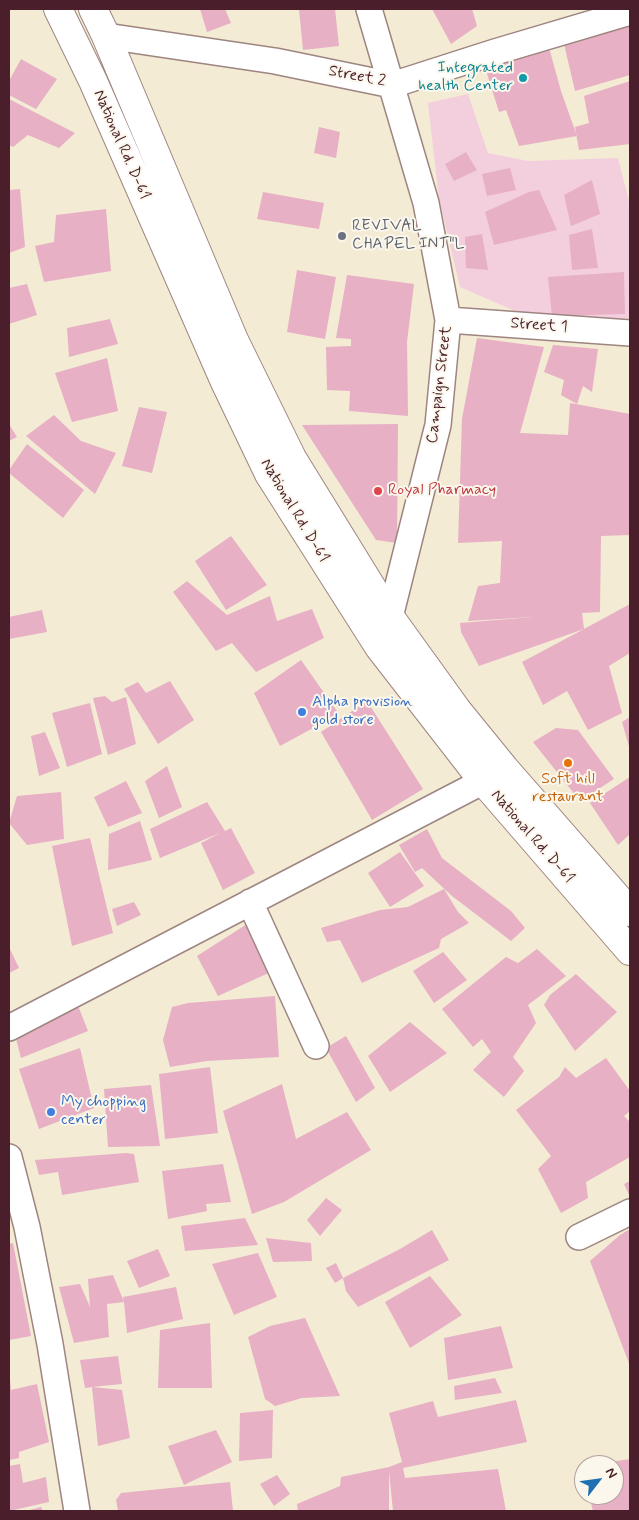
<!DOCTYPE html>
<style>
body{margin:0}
#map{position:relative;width:639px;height:1520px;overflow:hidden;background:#f3ebd4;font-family:Mynerve,sans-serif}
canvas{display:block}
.frame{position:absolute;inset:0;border:10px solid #4a1f2b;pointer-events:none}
.north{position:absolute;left:574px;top:1455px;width:50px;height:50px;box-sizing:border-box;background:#fbf7ec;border:1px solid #b4a19f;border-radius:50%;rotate:60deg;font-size:14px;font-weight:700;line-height:20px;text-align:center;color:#4a1f2b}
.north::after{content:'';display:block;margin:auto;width:18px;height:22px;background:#1f6fb2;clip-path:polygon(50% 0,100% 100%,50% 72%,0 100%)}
</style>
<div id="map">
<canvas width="639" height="1520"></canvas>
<div class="frame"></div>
<div class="north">N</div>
</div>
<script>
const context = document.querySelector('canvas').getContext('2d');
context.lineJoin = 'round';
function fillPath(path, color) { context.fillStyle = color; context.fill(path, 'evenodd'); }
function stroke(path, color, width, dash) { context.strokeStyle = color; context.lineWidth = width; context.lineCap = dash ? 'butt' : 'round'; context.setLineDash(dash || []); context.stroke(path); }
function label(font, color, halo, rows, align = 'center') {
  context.font = font + ' Mynerve,sans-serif'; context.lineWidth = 4; context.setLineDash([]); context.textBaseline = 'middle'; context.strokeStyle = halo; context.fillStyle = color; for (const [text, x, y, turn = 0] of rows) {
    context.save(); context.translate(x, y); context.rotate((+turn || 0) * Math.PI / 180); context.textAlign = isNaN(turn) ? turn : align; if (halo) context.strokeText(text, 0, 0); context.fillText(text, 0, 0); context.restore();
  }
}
const built = new Path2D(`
 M 468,94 L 488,153 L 528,161 L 618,158 L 630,205 L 630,325 L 531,318 L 460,287 L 439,199 L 428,103 Z`);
const building = new Path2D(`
 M 200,9 L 225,9 L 231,23 L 207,32 Z
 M 299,9 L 335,9 L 339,46 L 303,50 Z
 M 432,9 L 472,9 L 477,26 L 451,44 Z
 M 630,25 L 630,75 L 575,91 L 564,44 Z
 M 548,44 L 561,91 L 577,136 L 519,146 L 506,110 L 499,112 L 484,64 Z
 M 21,59 L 57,79 L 36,109 L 9,95 L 9,81 Z
 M 630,81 L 630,144 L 579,150 L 575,127 L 589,123 L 584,96 Z
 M 9,99 L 75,133 L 59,148 L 28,135 L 13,147 L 9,145 Z
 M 319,127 L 340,132 L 336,158 L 314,153 Z
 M 466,152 L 477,170 L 454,181 L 445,164 Z
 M 510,168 L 516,190 L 487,196 L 482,174 Z
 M 592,180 L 600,214 L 571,226 L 564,195 Z
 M 20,189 L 25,247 L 9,253 L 9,190 Z
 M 539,190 L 557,230 L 494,245 L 485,212 L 529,192 Z
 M 263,192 L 324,203 L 319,229 L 257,219 Z
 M 106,209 L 111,271 L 44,282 L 35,246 L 54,242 L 56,215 Z
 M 592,229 L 598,268 L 572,270 L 569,235 Z
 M 482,234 L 488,270 L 466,268 L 465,237 Z
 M 297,270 L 336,277 L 325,339 L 287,332 Z
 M 624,272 L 625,314 L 552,316 L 548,277 Z
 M 347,275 L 414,284 L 407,342 L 408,416 L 349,411 L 350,391 L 327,390 L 326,347 L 351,346 L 351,339 L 336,338 Z
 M 27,284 L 37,315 L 9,324 L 9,288 Z
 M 110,319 L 118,344 L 69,357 L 67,328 Z
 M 477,338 L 544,347 L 520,433 L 568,435 L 570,403 L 630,414 L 630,535 L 601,536 L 600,612 L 582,613 L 584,629 L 630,604 L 630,653 L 609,666 L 622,713 L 588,730 L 567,691 L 543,705 L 522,662 L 584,629 L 479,666 L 461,632 L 460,623 L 533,617 L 468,621 L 478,586 L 500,583 L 502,541 L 458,543 L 462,419 Z
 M 553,345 L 598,349 L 592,392 L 583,386 L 577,404 L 561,395 L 564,380 L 544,372 Z
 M 107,358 L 118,411 L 72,422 L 55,373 Z
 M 139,407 L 167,412 L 152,473 L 122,466 Z
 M 54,415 L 81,441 L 116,453 L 95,494 L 26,436 Z
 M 9,424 L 17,437 L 9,441 Z
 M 398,424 L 397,543 L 376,540 L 302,425 Z
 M 27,444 L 84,490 L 63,518 L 9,473 L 9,470 Z
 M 231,536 L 267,585 L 226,610 L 195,561 Z
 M 187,581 L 227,615 L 270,596 L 277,621 L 312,609 L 324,638 L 256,672 L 232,643 L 216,651 L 173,592 Z
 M 42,610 L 47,632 L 9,639 L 9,617 Z
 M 301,660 L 339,714 L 280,746 L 254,693 Z
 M 170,681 L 194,720 L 158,744 L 124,689 L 138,682 L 146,693 Z
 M 105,696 L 112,702 L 126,697 L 136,744 L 108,755 L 93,698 Z
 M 367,701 L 423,789 L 372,820 L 321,732 Z
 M 90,703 L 102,754 L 67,767 L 52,713 Z
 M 630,717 L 630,750 L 622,722 Z
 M 556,728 L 578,730 L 614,779 L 580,801 L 533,742 Z
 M 45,732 L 60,768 L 39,776 L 31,736 Z
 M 167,766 L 182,807 L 159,818 L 145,781 Z
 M 630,777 L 630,834 L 618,845 L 590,803 Z
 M 126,781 L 142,813 L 108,827 L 94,797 Z
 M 61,792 L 64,839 L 27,845 L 9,823 L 17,796 Z
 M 207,802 L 225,831 L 231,828 L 255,873 L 223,890 L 201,843 L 220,833 L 160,858 L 150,829 Z
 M 140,821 L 152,860 L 108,870 L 109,834 Z
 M 427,829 L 442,858 L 511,911 L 525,928 L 511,941 L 452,896 L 422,868 L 415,872 L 399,845 Z
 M 90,838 L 113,933 L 72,946 L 52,846 Z
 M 400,852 L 424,886 L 390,907 L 368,873 Z
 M 444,889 L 458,912 L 469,923 L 441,939 L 439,948 L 362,983 L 340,940 L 327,942 L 321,928 L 380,910 L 408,907 Z
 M 134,902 L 141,915 L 117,926 L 112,909 Z
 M 247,924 L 273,971 L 218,996 L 197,956 Z
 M 9,947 L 19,968 L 9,973 Z
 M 537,949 L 566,976 L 528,1005 L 536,1023 L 513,1057 L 524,1071 L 504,1097 L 473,1070 L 491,1052 L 482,1039 L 473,1047 L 442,1009 L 506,957 L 518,963 Z
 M 443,952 L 467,980 L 434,1003 L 413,971 Z
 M 576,974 L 617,1012 L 575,1051 L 544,1005 L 550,995 Z
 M 275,996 L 279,1057 L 207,1061 L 170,1067 L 163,1040 L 172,1007 L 188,1003 Z
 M 77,1003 L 88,1031 L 21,1058 L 14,1031 Z
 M 410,1022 L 447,1053 L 390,1092 L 368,1056 Z
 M 346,1036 L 375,1088 L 356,1102 L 326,1048 Z
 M 80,1048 L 94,1108 L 39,1129 L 19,1069 Z
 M 606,1058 L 630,1091 L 630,1111 L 624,1116 L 630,1122 L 630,1157 L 586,1182 L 588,1198 L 561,1213 L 538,1169 L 551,1156 L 516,1110 L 559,1077 L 565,1067 L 576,1078 Z
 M 210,1067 L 218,1133 L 165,1139 L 159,1074 Z
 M 282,1084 L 296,1139 L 347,1112 L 371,1150 L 284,1202 L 252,1214 L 223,1111 Z
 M 151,1085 L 160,1146 L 108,1147 L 104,1089 Z
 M 126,1153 L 134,1154 L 139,1182 L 62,1195 L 58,1172 L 39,1175 L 35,1160 Z
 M 223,1164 L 231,1202 L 206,1204 L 207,1211 L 168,1219 L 162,1171 Z
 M 630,1181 L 630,1197 L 624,1184 Z
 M 326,1198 L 342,1210 L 320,1236 L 307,1220 Z
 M 245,1218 L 258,1245 L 185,1251 L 181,1226 Z
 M 630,1229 L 630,1366 L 590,1261 L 620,1235 Z
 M 432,1230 L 449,1260 L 358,1307 L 346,1291 L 343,1278 L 400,1249 Z
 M 266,1238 L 311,1243 L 312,1261 L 273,1262 Z
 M 13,1243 L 31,1336 L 9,1340 L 9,1244 Z
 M 158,1249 L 170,1276 L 139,1288 L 127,1261 Z
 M 258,1253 L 277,1297 L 234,1315 L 212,1264 Z
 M 336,1263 L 343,1278 L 335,1283 L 326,1268 Z
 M 113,1275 L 124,1302 L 123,1297 L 176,1287 L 183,1319 L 127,1333 L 124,1302 L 107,1304 L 109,1337 L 74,1343 L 59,1287 L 80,1284 L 90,1307 L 88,1279 Z
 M 430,1276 L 462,1315 L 410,1348 L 385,1302 Z
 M 305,1318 L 340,1396 L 302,1398 L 275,1406 L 265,1399 L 248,1337 L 270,1326 Z
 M 210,1323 L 212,1388 L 158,1388 L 160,1330 Z
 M 501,1326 L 513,1368 L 448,1380 L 444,1338 Z
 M 118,1356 L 122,1384 L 92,1387 L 122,1390 L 130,1438 L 98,1446 L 92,1387 L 85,1388 L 80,1360 Z
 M 495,1378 L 502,1393 L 455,1400 L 454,1386 Z
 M 9,1380 L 10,1380 L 11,1390 L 37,1384 L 49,1442 L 19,1452 L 19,1458 L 9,1460 Z
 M 516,1400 L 527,1442 L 403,1468 L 405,1478 L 498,1469 L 506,1511 L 393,1511 L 389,1471 L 389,1511 L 298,1511 L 297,1504 L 340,1486 L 341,1477 L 389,1467 L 402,1462 L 389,1413 L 433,1401 L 438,1417 Z
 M 273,1410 L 272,1458 L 239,1461 L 240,1413 Z
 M 216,1430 L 232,1462 L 184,1485 L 168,1446 Z
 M 630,1459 L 630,1511 L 593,1511 L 589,1495 L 614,1495 L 614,1465 L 597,1465 L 597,1464 Z
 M 20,1464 L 23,1483 L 46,1477 L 49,1502 L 9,1511 L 9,1466 Z
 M 277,1475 L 290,1494 L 274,1506 L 260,1484 Z
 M 230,1482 L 233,1511 L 118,1511 L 116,1500 L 121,1493 Z
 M 41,1507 L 43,1511 L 26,1511 Z`);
const minor = new Path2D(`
 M 369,9 L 426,203 L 448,320 L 438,425 L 390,617 L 385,631
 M 106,36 L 275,61 L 392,85 L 495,52 L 630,12
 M 448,320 L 630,333
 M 250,902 L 316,1046
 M 9,1028 L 501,772
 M 9,1157 L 27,1227 L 50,1344 L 77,1511
 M 579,1237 L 630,1212`);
const highway = new Path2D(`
 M 58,9 L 93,81 L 224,380 L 269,474 L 379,647 L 483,781 L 630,951
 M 93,9 L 106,36 L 234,340 L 292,458 L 390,617 L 457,710 L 505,769 L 630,912`);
const markers = [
 [523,78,5,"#0f9aa8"],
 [342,236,5,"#6b7280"],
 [378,491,5,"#e0444e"],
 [302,712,5,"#3f7fe0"],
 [568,763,5,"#e8710a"],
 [51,1112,5,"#3f7fe0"]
];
const cultureNames = [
 ["Integrated",513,69],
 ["health Center",513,87]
];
const streetNames = [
 ["Street 2",357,77,11],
 ["National Rd. D-61",121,145,66],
 ["Street 1",539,326,4],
 ["Campaign Street",440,385,-83],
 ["National Rd. D-61",294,511,59],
 ["National Rd. D-61",532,837,49]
];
const worshipNames = [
 ["REVIVAL",352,227],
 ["CHAPEL INT\"L",352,245]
];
const healthNames = [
 ["Royal Pharmacy",388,491]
];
const shopNames = [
 ["Alpha provision",312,703],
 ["gold store",312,721],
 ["My chopping",61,1103],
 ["center",61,1121]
];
const foodNames = [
 ["Soft hill",568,780],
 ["restaurant",568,798]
];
fillPath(built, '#f3cfde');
fillPath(building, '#e7b0c5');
stroke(minor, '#9e8580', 28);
stroke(highway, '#9e8580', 30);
stroke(minor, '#fff', 25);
stroke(highway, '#fff', 28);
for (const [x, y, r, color] of markers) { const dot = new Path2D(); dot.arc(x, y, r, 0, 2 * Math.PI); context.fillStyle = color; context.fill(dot); stroke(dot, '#fbf7ec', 2); }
label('16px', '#0d838f', '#fbf7ec', cultureNames, 'right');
label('16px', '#4a1f2b', '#fbf7ec', streetNames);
label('16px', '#5b616d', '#fbf7ec', worshipNames, 'left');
label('16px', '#be3a42', '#fbf7ec', healthNames, 'left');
label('16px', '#366cbe', '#fbf7ec', shopNames, 'left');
label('16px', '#c56008', '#fbf7ec', foodNames);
</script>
